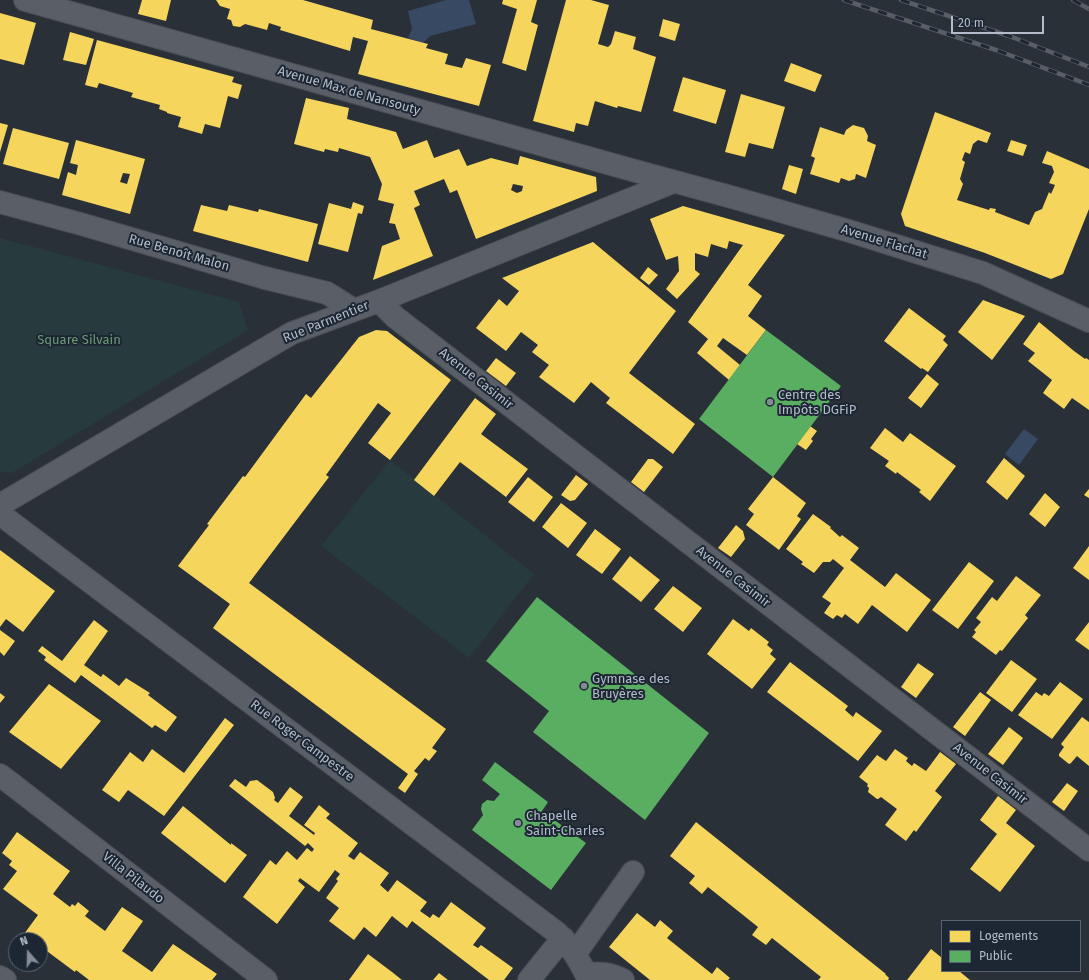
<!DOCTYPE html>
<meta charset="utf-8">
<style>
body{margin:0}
#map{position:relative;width:1089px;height:980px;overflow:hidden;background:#2a3038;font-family:"Fira Sans",sans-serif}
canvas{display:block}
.legend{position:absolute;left:941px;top:920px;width:140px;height:52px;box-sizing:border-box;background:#1d2633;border:1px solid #59626f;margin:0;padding:5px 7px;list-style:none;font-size:12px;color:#b4bcc9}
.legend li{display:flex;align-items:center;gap:8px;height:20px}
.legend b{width:20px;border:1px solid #59626f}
.north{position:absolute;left:8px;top:932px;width:40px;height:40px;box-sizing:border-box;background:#1d2633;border:1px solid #59626f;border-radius:50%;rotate:340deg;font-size:11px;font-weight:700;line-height:16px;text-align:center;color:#b4bcc9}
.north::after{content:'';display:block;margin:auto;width:14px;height:18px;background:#848b96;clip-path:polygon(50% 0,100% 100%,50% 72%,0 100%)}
.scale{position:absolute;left:951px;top:16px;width:93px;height:18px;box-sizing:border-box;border:2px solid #b4bcc9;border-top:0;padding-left:5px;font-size:12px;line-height:14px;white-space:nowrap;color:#b4bcc9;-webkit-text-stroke:3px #1d2633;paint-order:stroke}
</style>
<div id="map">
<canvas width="1089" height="980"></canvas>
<ul class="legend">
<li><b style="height:11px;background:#f6d55c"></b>Logements</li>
<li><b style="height:11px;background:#5aae61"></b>Public</li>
</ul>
<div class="north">N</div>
<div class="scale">20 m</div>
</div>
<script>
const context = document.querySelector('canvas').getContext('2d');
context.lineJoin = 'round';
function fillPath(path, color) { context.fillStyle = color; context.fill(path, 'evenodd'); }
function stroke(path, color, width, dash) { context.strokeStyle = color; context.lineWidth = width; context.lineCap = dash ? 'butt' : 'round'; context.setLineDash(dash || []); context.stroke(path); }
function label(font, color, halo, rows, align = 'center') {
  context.font = font + ' "Fira Sans",sans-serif'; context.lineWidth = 4; context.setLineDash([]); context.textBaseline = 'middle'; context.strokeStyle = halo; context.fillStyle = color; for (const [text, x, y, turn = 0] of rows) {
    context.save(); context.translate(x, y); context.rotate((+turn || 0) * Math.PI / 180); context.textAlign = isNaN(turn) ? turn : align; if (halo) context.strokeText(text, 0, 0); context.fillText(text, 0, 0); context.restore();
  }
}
const green = new Path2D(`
 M 0,238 L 239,302 L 248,330 L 12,473 L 0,472 Z
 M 390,460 L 534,574 L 469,658 L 321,546 Z`);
const water = new Path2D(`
 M 446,0 L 469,0 L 476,24 L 430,36 L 423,43 L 408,38 L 412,29 L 408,11 Z
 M 1024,429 L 1038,439 L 1019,465 L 1005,454 Z`);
const homes = new Path2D(`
 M 142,0 L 171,0 L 166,21 L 138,14 Z
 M 216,0 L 303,0 L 373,20 L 371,29 L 428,44 L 426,48 L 448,54 L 445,64 L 462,68 L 466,58 L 491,65 L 479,106 L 358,74 L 368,41 L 353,37 L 350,51 L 280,30 L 281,27 L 269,23 L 267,30 L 245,24 L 240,27 L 233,26 L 231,20 L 227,19 L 230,9 L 220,6 Z
 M 503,0 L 537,0 L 531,22 L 538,25 L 526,71 L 502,63 L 517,9 L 502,4 Z
 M 566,0 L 591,0 L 609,5 L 598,44 L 608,47 L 611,44 L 615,31 L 636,37 L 633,49 L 656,57 L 641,112 L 618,106 L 617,108 L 595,101 L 588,126 L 576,123 L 574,132 L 533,121 Z
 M 0,13 L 36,23 L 24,65 L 0,59 Z
 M 663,19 L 680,24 L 675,41 L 659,36 Z
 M 70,32 L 94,39 L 86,65 L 63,60 Z
 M 97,40 L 234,77 L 232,82 L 242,85 L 238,99 L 228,96 L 220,128 L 205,124 L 202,134 L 178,127 L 181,117 L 167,113 L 167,112 L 159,109 L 160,105 L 131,97 L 133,93 L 99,83 L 97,88 L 85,85 Z
 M 791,63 L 822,75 L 815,92 L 784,81 Z
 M 683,77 L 726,90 L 716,124 L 673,111 Z
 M 741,94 L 785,107 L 773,149 L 749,143 L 745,157 L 725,152 Z
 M 306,98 L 349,108 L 347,119 L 396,132 L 403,149 L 427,140 L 434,158 L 459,149 L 467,166 L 491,158 L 518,165 L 520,156 L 596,177 L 597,191 L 476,239 L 457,190 L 450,193 L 444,179 L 414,191 L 420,205 L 414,208 L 433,256 L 373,280 L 382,246 L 400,239 L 395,224 L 389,223 L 394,204 L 378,200 L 382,184 L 370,157 L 339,148 L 338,152 L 325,149 L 324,152 L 294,144 ZM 513,184 L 523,186 L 522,191 L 517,193 L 511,190 Z
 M 935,112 L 991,133 L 987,143 L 978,140 L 973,144 L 970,154 L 965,152 L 962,160 L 965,162 L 960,179 L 963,184 L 957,200 L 989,210 L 990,208 L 996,209 L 995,212 L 1029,225 L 1035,212 L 1042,209 L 1049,192 L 1051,194 L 1055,185 L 1049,183 L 1054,172 L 1052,166 L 1042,163 L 1047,151 L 1089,169 L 1089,209 L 1063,274 L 1051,279 L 985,253 L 905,226 L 901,214 Z
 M 0,123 L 8,125 L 0,152 Z
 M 853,125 L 864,128 L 868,136 L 867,141 L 876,145 L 866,178 L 856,174 L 855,179 L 849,181 L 841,178 L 839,183 L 810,174 L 815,158 L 811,156 L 820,127 L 844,135 L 846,130 Z
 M 13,128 L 69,143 L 59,179 L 3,164 Z
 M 76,140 L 145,159 L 130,214 L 62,195 L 68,172 L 76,175 L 78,165 L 70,163 ZM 123,173 L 130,174 L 127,184 L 120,182 Z
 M 1011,140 L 1027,145 L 1023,156 L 1007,151 Z
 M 789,165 L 803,169 L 796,194 L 782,189 Z
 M 353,202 L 364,206 L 362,214 L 358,213 L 348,252 L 318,244 L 329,203 L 351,209 Z
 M 201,205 L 227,211 L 229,205 L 258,212 L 259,209 L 318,224 L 308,262 L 193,231 Z
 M 683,206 L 785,235 L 748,285 L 762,296 L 748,316 L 766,330 L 747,355 L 723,338 L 717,346 L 740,365 L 729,380 L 697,353 L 708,339 L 688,322 L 743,245 L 729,241 L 727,249 L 711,244 L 708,257 L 695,253 L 695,270 L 700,274 L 677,299 L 666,289 L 679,271 L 678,256 L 666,260 L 650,219 Z
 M 593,242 L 676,311 L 629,373 L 695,424 L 673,454 L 606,403 L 610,398 L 591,382 L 574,403 L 539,377 L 549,365 L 532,352 L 538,345 L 521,332 L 506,351 L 476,328 L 499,299 L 507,306 L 519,291 L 502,278 Z
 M 648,267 L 658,275 L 649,285 L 640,278 Z
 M 983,300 L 1025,316 L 992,360 L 958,332 Z
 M 909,308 L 946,336 L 943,340 L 948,345 L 928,372 L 922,368 L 921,369 L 884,341 Z
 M 1039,322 L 1074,351 L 1085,359 L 1086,358 L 1089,360 L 1089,410 L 1072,398 L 1064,409 L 1043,393 L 1052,380 L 1028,361 L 1035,353 L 1023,344 Z
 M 376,330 L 387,331 L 451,380 L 390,460 L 368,443 L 391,413 L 378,403 L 326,475 L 329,477 L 249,583 L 446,729 L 432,748 L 437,751 L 429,761 L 425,758 L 414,771 L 418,774 L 405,793 L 398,788 L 408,774 L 213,628 L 230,604 L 178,566 L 209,525 L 207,524 L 243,476 L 245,477 L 306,394 L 311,398 L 359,337 Z
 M 496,358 L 516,373 L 506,386 L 486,371 Z
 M 927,374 L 939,384 L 921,408 L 908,398 Z
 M 475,398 L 496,414 L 481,434 L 528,469 L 506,497 L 460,462 L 434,496 L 414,480 Z
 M 810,426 L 817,431 L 811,439 L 813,441 L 806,450 L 797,444 Z
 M 885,428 L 903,442 L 910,433 L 956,466 L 930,501 L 919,492 L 921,490 L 897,472 L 896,474 L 885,466 L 889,461 L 870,448 Z
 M 1004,458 L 1025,476 L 1007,500 L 986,482 Z
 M 648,459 L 653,459 L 663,467 L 644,492 L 631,482 Z
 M 576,475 L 588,484 L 575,500 L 570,501 L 561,495 Z
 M 528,477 L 553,497 L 534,522 L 508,502 Z
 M 773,477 L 806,503 L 797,516 L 801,519 L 779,550 L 746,525 L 754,514 L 748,509 Z
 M 1089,489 L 1089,498 L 1084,495 Z
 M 1045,493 L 1060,507 L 1045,527 L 1029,514 Z
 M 561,503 L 587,523 L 568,548 L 542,527 Z
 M 813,514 L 831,527 L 830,528 L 840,537 L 842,535 L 859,548 L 850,560 L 885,587 L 896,573 L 931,600 L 907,632 L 872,605 L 858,624 L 845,614 L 842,618 L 837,615 L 833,619 L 824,613 L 831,603 L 822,597 L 844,568 L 833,559 L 830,562 L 823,562 L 814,573 L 801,564 L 803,562 L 786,549 Z
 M 736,525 L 743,531 L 745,539 L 731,557 L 718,548 Z
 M 595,529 L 621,549 L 602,574 L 576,555 Z
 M 1089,546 L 1089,580 L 1073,568 Z
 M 0,550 L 55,591 L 23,632 L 6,619 L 0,627 Z
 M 630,556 L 660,580 L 641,602 L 612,579 Z
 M 969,562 L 994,581 L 958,629 L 932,610 Z
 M 1016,576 L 1041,595 L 1025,615 L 1028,618 L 1002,651 L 1000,650 L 996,655 L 972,637 L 976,632 L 974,630 L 981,622 L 976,618 L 992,597 L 997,601 Z
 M 673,586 L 702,608 L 683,632 L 654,609 Z
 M 733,619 L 749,631 L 751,628 L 769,642 L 767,645 L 773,650 L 770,654 L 776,659 L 752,689 L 707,654 Z
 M 94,620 L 108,631 L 84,665 L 101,677 L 103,674 L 119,686 L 126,678 L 150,693 L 148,695 L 177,717 L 166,732 L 155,725 L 152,728 L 81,675 L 75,683 L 44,660 L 46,657 L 38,651 L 42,646 L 62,661 Z
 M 1089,622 L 1089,650 L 1075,640 Z
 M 0,630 L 15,641 L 4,656 L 0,652 Z
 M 1011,660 L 1037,679 L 1012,712 L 986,693 Z
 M 790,662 L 848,706 L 845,710 L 853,717 L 856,712 L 882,731 L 858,761 L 767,692 Z
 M 918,663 L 934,674 L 916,698 L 901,687 Z
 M 1060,682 L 1083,699 L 1052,739 L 1018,715 L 1036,692 L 1042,696 L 1044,693 L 1049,696 Z
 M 49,684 L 101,721 L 61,769 L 9,732 Z
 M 980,692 L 991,700 L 965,736 L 953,727 Z
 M 0,693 L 5,697 L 0,703 Z
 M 1082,717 L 1089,722 L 1089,766 L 1077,756 L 1071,763 L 1069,764 L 1059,756 L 1059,754 L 1064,747 L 1061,744 Z
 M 225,718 L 234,725 L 164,816 L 128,790 L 119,802 L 102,790 L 130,752 L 143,762 L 152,749 L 184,773 Z
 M 1009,727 L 1023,738 L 1003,765 L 988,754 Z
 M 895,749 L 908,758 L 906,761 L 912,766 L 914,763 L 926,771 L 940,752 L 956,764 L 935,791 L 942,797 L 916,832 L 914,830 L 906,841 L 885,825 L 897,809 L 881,797 L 878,799 L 877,799 L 868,792 L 869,788 L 867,786 L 868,784 L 859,777 L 877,755 L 886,761 Z
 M 235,779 L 246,787 L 250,781 L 257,780 L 273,792 L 275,798 L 274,800 L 278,803 L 290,787 L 303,797 L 289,816 L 314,835 L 315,833 L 304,825 L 319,805 L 330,814 L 326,818 L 358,843 L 348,856 L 354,860 L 360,852 L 389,873 L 380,885 L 388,892 L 397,880 L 427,902 L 420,911 L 430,918 L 433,914 L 439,918 L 451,902 L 486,928 L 473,945 L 478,948 L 481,945 L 513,968 L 504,980 L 489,980 L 412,921 L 407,928 L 392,916 L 376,937 L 364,927 L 354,940 L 329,921 L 339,908 L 326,898 L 338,881 L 336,879 L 340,874 L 335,870 L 319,892 L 300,878 L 298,881 L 305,887 L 277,924 L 243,897 L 270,860 L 276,865 L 287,851 L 297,860 L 307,848 L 312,852 L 314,849 L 308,843 L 305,846 L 229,786 Z
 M 1067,783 L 1078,791 L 1064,811 L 1052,802 Z
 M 998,796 L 1016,810 L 1006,823 L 1035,846 L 1000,892 L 970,869 L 997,834 L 980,820 Z
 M 183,806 L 231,845 L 231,843 L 247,855 L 225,883 L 161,833 Z
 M 696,822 L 886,974 L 885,974 L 889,978 L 888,980 L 818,980 L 821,977 L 772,938 L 766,945 L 752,935 L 758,927 L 708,887 L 702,894 L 689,883 L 695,876 L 670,856 Z
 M 17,832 L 70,871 L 53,894 L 70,907 L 72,904 L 75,906 L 78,902 L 89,911 L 85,916 L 105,931 L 122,907 L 143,921 L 122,951 L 152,972 L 173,944 L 217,974 L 212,980 L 89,980 L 76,970 L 75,972 L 40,946 L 40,940 L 32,940 L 24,934 L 38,915 L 3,889 L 17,871 L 9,865 L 12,861 L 2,853 Z
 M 637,913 L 655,927 L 660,920 L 673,931 L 667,938 L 712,974 L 717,967 L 730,978 L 728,980 L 650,980 L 609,947 Z
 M 931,949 L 942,958 L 942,971 L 959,971 L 970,980 L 907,980 Z
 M 368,954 L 392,972 L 402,980 L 349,980 Z
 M 439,973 L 448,980 L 433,980 Z`);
const public = new Path2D(`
 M 766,330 L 841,386 L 773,477 L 699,419 Z
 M 537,597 L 709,733 L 645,820 L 533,732 L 549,711 L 486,661 Z
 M 495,762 L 548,802 L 542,811 L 586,843 L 551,890 L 472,830 L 483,815 L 481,809 L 482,804 L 487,800 L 494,801 L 500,794 L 482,780 Z`);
const street = new Path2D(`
 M 25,0 L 632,170 L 735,198 L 849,231 L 983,273 L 1089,321
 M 0,202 L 81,224 L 265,278 L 327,293 L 354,310
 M 379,301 L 395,317 L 1089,850
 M 0,505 L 292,333 L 379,301 L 673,182
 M 0,514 L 556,932 C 571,945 580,962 589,980
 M 0,775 L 266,980
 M 575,954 L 633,872
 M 586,974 C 601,973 609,973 623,980
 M 0,977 L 5,980
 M 529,980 L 563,938`);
const rail = new Path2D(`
 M 844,0 L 996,50 L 1089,85
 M 901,0 L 1012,37 L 1089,67
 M 1073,0 L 1089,9`);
const markers = [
 [770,402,4,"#848b96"],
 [584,686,4,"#848b96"],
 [518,823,4,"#848b96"]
];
const streetNames = [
 ["Avenue Max de Nansouty",349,91,16],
 ["Avenue Flachat",884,242,17],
 ["Rue Benoît Malon",179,253,16],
 ["Rue Parmentier",326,322,-22],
 ["Avenue Casimir",476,379,38],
 ["Avenue Casimir",733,577,38],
 ["Rue Roger Campestre",302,741,37],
 ["Avenue Casimir",990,774,38],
 ["Villa Pilaudo",133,878,38]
];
const parkNames = [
 ["Square Silvain",79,340]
];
const poiNames = [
 ["Centre des",778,395],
 ["Impôts DGFiP",778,410],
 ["Gymnase des",592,679],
 ["Bruyères",592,694],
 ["Chapelle",526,816],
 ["Saint-Charles",526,831]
];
fillPath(green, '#273a3e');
fillPath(water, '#384963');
fillPath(homes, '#f6d55c');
fillPath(public, '#5aae61');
stroke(street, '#484c53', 24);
stroke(street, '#5a5e66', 22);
stroke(rail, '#595d64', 4.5);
stroke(rail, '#1d2633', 3, [9]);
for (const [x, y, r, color] of markers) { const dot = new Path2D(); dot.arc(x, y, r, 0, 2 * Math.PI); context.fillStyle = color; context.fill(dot); stroke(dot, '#1d2633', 1.5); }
label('13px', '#b4bcc9', '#1d2633', streetNames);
label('13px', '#6b9a76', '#1d2633', parkNames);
label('13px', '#b4bcc9', '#1d2633', poiNames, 'left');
</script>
